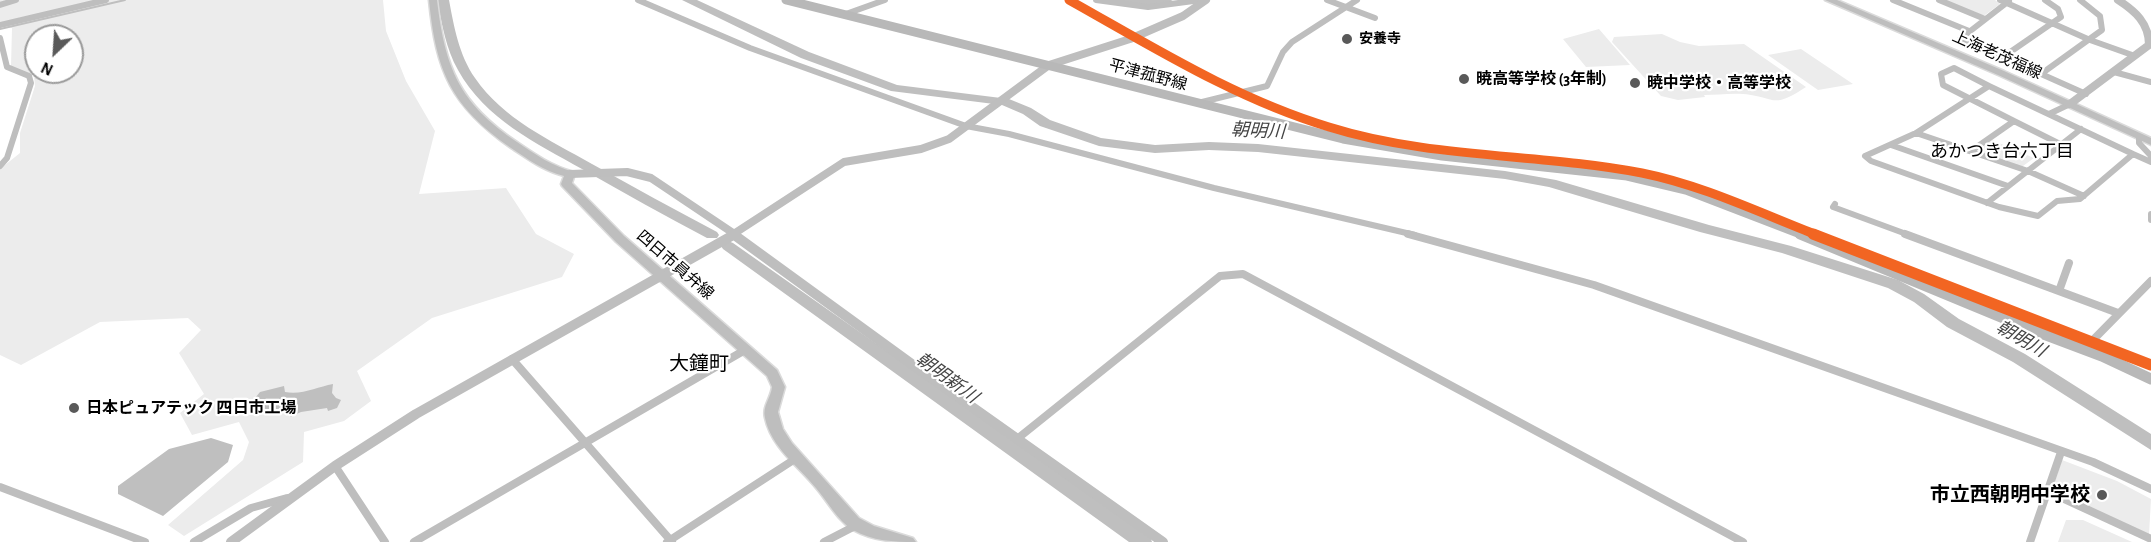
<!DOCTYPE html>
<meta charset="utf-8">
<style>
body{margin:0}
#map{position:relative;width:2151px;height:542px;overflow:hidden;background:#fff;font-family:"Alegreya Sans",sans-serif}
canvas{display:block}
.north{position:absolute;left:24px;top:24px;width:60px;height:60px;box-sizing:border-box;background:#fff;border:2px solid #999;border-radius:50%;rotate:205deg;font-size:16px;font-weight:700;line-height:24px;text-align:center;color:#000}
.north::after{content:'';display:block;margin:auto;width:21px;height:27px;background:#595959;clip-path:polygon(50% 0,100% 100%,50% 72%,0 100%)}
</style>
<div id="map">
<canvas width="2151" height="542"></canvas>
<div class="north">N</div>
</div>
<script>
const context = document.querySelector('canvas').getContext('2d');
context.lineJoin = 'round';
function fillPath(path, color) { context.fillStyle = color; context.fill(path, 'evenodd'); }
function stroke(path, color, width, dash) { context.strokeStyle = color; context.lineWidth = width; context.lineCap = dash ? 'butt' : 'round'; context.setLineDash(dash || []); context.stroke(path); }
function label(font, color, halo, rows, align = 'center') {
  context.font = font + ' "Alegreya Sans","Noto Sans JP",sans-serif'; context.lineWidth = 4.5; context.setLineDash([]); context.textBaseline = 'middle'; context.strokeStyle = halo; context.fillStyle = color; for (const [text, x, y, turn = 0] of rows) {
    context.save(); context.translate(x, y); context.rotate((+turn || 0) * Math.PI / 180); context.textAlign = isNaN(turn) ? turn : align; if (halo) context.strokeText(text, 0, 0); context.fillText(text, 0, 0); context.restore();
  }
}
const green = new Path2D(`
 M 0,0 L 383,0 L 386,31 L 406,81 L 435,131 L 419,194 L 506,188 L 536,234 L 574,254 L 562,277 L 432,318 L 357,371 L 371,401 L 344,421 L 304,432 L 303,462 L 184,536 L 168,525 L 243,460 L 249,442 L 239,422 L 192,435 L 180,413 L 204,394 L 179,353 L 201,330 L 188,318 L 100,322 L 21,365 L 0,355 L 0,169 L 20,153 L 20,133 L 35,86 L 34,76 L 11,66 L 12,28 L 0,25 ZM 36,36 L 72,36 L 72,72 L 36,72 Z
 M 1942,0 L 1995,0 L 2000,4 L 1985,15 L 1980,15 Z
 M 1599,29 L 1630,65 L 1586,67 L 1563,39 Z
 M 1662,34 L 1680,42 L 1699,46 L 1744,44 L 1806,87 C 1771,110 1777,97 1743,94 C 1730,93 1716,95 1704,95 L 1705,97 L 1678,100 L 1661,96 L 1612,42 L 1614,37 Z
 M 1801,49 L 1853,84 L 1818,90 L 1768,55 Z
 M 1992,140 L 2034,158 L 2023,166 L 2017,166 L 1981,153 L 1978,150 Z
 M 2062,460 L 2117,481 L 2151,499 L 2149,535 L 2052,490 Z
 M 2066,520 L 2083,520 L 2132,542 L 2058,542 Z`);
const water = new Path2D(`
 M 333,384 L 332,393 L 336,398 L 341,400 L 337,408 L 328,411 L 327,408 L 301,412 L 290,417 L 289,412 L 277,409 L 264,412 L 263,406 L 251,403 L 260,392 L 284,386 L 285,392 C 303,395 317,387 333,384 Z
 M 211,438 L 233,445 L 228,462 L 163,516 L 118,494 L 118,486 L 169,449 Z`);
const stream = new Path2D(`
 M 0,29 L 125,0`);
const river = new Path2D(`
 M 437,0 L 449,0 C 454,27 459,55 475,78 C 503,119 550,140 592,164 C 634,187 675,210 717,232 L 719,235 L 717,238 L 707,238 C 665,216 624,193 582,169 C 536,143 485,119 458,70 C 446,49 442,24 437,0 Z
 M 682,0 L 697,0 L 809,52 L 897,85 L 1009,99 L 1031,108 L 1050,120 L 1101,138 L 1155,145 L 1209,142 L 1258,144 L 1505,171 L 1556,180 L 1709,225 L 1791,246 L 1898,280 L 1924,294 L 1959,319 L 2025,354 L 2151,434 L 2151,450 L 2013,362 L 1947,327 L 1914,302 L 1888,288 L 1782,253 L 1700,232 L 1549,187 L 1505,179 L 1258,152 L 1209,150 L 1155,153 L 1099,146 L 1040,126 L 1023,114 L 1002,105 L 891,91 L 801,58 Z
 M 1117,0 L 1171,0 L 1176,3 L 1170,6 L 1122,4 L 1118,3 Z
 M 728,241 L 733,243 L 1150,536 L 1152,542 L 1129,542 L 723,249 L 721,246 L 723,243 Z`);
const minorFar1 = new Path2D(`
 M 638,0 L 750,48 L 966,126 L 1009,134 L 1214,188 L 1415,235
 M 1096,0 L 1148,7 L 1201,0
 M 1327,0 L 1375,18
 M 1893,0 L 1969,31
 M 1939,0 L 1985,19
 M 2000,0 L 2090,40 L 2135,56
 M 2045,0 L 2058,9 L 2061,17 L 2003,57 L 2086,94
 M 0,5 L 16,0
 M 843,15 L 885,0
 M 0,25 L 106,0
 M 0,38 L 7,67 L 29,76 L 31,83 L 7,158 L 0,166
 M 2003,57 L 1960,39 L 2009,1
 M 2114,72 L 2151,82
 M 2041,74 L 2102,30 L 2100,16 L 2080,0
 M 1989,86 L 2133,154 L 2080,199 L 2057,201 L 2038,216 L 1999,207 L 1871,161 L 1865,156 L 1916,133 Z
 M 1198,103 L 1267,86 L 1283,52 L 1292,42 L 1357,0
 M 2049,114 L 2070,104
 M 2014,121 L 2062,145
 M 1916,133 L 2028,171 L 2084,196
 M 2139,137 L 2139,143 L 2151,156
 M 1891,145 L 2008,186
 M 1971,151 L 2014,121 L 1943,85 L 1941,74 L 1954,68 L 1989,86
 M 2133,154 L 2151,162
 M 1987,203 L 2081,129
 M 1835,204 L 1833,207 L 1909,235
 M 2151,214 L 2151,220`);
const minor = new Path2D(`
 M 1408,234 L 1594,285 L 2093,462 L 2151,489
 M 1905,234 L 2118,313
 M 2059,291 L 2069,263
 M 2080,347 L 2094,339 L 2151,281
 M 512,359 L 672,542
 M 1017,439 L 1220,276 L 1243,274 L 1743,542
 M 335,466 L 385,542
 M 0,487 L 145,542
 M 2047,491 L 2151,539
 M 194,542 L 251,508 L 287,498
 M 414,542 L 745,350
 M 667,542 L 795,459
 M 824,542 L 857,525
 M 2030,542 L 2061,452`);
const tertiaryFar1 = new Path2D(`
 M 2070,104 L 2149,45 C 2149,23 2135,11 2118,0
 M 570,174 L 627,172 L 651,178 L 736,235
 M 732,235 L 844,162 L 921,149 L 949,139 L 1049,65 L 1130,39 L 1183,16 L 1206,0`);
const tertiary = new Path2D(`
 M 733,234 L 920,370 L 1163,542
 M 231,542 L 335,466 L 416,414 L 735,234`);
const secondaryFar1 = new Path2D(`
 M 786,0 L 1343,139 L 1442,156 L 1627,176 L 1686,190 L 1803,235`);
const secondary = new Path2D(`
 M 1800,234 L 2025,327 L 2102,356 L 2151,379`);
const primary = new Path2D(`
 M 429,0 L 437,0 C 445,68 459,103 517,142 C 536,155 552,166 574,172 L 575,174 L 572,183 L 624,236 L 777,370 L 785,387 L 778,412 L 783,429 L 792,443 L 859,518 L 874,526 L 913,538 L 916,542 C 893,542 873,541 853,530 C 837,520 828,502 816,488 C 798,466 771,447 765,418 C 762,406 771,398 772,387 L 767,376 L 616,242 L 562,186 L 561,184 L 564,176 C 543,171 528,159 511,148 C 451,106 436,72 429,0 Z
 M 1825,0 L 1837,0 L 2004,71 L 2151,138 L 2151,145 L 1998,75 Z`);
const rail1Far1 = new Path2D(`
 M 1069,0 C 1153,47 1236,99 1329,127 C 1431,159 1538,153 1642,173 C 1702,185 1760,213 1817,235`);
const rail1 = new Path2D(`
 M 1813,234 L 2151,365`);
const markers = [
 [1347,39,6,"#595959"],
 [1464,79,6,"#595959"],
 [1635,83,6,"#595959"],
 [74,408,6,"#595959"],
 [2102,495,6,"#595959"]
];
const farPoinames = [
 ["安養寺",1359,39]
];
const streetNames = [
 ["上海老茂福線",1997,55,24],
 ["平津菰野線",1148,75,15],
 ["四日市員弁線",675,265,41]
];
const poiNames = [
 ["暁高等学校 (3年制)",1476,79],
 ["暁中学校・高等学校",1647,83],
 ["日本ピュアテック 四日市工場",86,408]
];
const waterNames = [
 ["朝明川",1258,131,3],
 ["朝明川",2021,339,30],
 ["朝明新川",947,378,36]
];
const neighbourhoodNames = [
 ["あかつき台六丁目",2002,152]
];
const quarterNames = [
 ["大鐘町",699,364]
];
const nearPoinames = [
 ["市立西朝明中学校",2090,495]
];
fillPath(green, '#ececec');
fillPath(water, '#bfbfbf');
stroke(stream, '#bfbfbf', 2);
fillPath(river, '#bfbfbf');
stroke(primary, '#dbdbdb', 3);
stroke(minorFar1, '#bebebe', 6);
stroke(minor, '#bebebe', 8);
stroke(tertiaryFar1, '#bebebe', 8);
stroke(tertiary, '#bebebe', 10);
stroke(secondaryFar1, '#b8b8b8', 9);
stroke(secondary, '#b8b8b8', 11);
fillPath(primary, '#bebebe');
stroke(rail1Far1, '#f26522', 9);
stroke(rail1, '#f26522', 11);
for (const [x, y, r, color] of markers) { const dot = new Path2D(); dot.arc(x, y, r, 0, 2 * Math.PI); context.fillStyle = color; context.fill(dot); stroke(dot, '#fff', 2); }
label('bold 14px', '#000', '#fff', farPoinames, 'left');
label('16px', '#000', '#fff', streetNames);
label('bold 16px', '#000', '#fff', poiNames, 'left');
label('italic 18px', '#444', '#fff', waterNames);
label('18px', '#000', '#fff', neighbourhoodNames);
label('20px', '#000', '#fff', quarterNames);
label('bold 20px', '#000', '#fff', nearPoinames, 'right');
</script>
